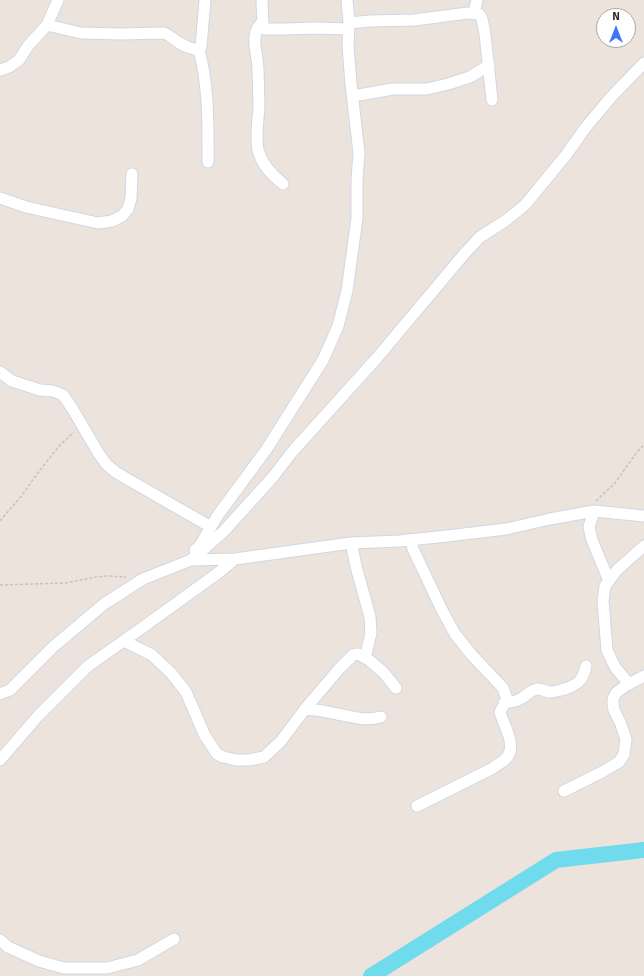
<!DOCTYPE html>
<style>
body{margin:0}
#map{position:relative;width:644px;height:976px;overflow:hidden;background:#ece3dc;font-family:Signika,sans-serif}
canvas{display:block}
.north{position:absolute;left:596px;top:8px;width:40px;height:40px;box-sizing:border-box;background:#fff;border:1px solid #aaa;border-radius:50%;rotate:0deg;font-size:11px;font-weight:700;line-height:16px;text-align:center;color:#2a2a2a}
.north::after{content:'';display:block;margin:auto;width:14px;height:18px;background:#3e78f7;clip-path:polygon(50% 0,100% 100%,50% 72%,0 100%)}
</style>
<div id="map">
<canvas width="644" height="976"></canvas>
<div class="north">N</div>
</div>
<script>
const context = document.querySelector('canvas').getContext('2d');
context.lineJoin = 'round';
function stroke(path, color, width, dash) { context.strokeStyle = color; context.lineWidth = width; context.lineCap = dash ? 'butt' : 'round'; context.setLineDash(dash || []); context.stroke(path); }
const river = new Path2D(`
 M 371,976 L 556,860 L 644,850`);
const path = new Path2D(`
 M 596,501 L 615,483 L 637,452 L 644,445
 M 0,521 L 23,494 L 37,474 L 59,446 L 74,432
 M 0,585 L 65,583 L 96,577 L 107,576 L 126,577`);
const minor = new Path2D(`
 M 262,0 L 263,27 L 264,29 L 286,29 L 315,28 L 348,29
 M 474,13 L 477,0
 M 263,22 C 257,26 255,31 255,38 C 254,44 256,52 257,59 C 259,73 258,87 259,102 C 259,118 255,134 258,150 C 262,165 272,175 283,184
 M 349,23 L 370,21 L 414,20 L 468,13 L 479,14 L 482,19 L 485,34 L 492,100
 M 47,25 L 81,33 L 121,34 L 164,33 C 169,35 171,37 175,40 C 182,45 191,49 199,50 L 201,47 L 205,0
 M 199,50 C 209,87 208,124 208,162
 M 0,70 L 9,67 L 19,60 L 28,46 L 47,25 L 58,0
 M 353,96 L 393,89 L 427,89 L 448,84 L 470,77 L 489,65
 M 0,198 L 26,207 L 98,223 L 112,221 L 122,216 L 128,209 L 131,198 L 132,174
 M 0,372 L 12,381 L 40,390 L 53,391 L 63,395 L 72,408 L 99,454 L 107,465 L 117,473 L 136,484 L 211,527
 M 594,511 L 589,527 L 592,540 L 609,581
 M 411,540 L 413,549 L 442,610 L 455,634 L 471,654 L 503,688 L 507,699 L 500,712 C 503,724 516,743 508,756 C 505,761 498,764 493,768 L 417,806
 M 351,543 L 357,570 L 370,617 L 371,633 L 365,658
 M 195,550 L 199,547 L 218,515 L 266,450 L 323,360 L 338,326 L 347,291 L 357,218 L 357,180 L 359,153 L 351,84 L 348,46 L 349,23 L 347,0
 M 191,560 L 235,559 L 351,543 L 399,541 L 447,536 L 506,529 L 550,519 L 594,511 L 644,516
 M 124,641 L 152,655 L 172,674 L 186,692 L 205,736 L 217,754 L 223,757 L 236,760 L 249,760 L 264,757 L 281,741 L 305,709 L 339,669 L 353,655 L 358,654 L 369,660 L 384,673 L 396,688
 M 629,684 L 615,667 L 607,650 L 603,601 L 605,586 L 617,570 L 644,546
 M 0,694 L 10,690 L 53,647 L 104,604 L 143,579 L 191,560 L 223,532 L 273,477 L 292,452 L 376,359 L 465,253 L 480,237 L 505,221 L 525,205 L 566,155 L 586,127 L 612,96 L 644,63
 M 504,703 C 511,702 516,702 522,698 C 527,695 532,689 538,689 C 542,689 546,692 550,692 C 555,692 560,690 565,689 C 579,684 583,680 586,666
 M 305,709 C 312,710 320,710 327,712 C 346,715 362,722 381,717
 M 0,760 L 38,716 L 88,666 L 139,630 L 218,573 L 235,559
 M 564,791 L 602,772 L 619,762 L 624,754 L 626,739 L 620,722 L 614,710 L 613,704 L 613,699 L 616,693 L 625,686 L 644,676
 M 0,940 L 8,947 L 39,961 L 64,968 L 107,968 L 138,960 L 174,939`);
stroke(river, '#70dbed', 16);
stroke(minor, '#d1d7e3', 13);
stroke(path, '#c3c3c3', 1.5, [3, 2]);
stroke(minor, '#fff', 11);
</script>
